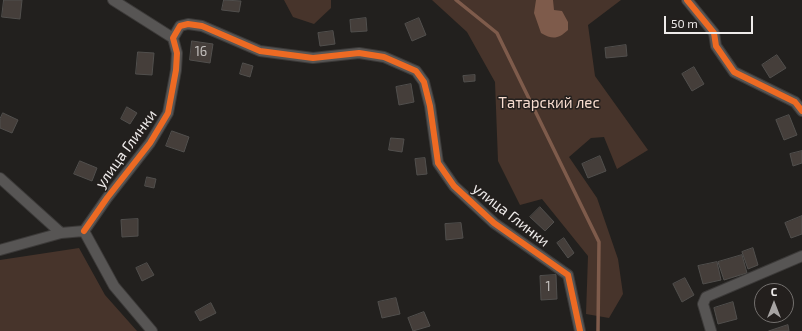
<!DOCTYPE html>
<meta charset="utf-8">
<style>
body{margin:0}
#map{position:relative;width:802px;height:331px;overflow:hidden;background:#22201e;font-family:"Exo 2",sans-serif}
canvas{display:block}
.north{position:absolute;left:754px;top:283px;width:40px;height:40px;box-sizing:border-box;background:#231f1d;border:1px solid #74716f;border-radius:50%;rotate:0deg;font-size:11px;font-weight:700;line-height:16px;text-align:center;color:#eeebea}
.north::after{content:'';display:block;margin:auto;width:14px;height:18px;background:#a7a4a3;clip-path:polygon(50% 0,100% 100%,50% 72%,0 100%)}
.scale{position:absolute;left:664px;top:16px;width:89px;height:18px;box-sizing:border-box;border:2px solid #eeebea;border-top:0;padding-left:5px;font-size:12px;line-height:14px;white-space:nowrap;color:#eeebea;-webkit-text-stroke:3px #231f1d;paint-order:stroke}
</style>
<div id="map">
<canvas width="802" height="331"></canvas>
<div class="north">С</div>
<div class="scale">50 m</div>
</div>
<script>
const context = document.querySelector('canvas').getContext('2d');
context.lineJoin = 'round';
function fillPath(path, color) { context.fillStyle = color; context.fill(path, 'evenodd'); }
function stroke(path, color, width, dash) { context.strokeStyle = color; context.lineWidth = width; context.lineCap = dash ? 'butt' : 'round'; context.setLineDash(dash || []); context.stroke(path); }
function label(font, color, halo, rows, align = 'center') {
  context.font = font + ' "Exo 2",sans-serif'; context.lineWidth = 3; context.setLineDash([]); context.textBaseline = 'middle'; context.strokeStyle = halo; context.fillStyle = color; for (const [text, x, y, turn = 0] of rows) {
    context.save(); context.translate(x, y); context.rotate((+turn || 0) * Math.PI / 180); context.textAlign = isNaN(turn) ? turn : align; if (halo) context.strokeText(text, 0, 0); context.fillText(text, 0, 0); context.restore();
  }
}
const green = new Path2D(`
 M 284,0 L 331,0 L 331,8 L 314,24 L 293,17 Z
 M 432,0 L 621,0 L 588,25 L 595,76 L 648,150 L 617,169 L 604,137 L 591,138 L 569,157 L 597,198 L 618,259 L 623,294 L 609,318 L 586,314 L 588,256 L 542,199 L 520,205 L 498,161 L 495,82 L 467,32 Z
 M 79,248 L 105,295 L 137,331 L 0,331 L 0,260 Z`);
const water = new Path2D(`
 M 536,0 L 553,0 L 554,10 L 562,11 L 568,22 L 568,30 C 558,39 553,40 541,33 L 534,13 Z`);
const stream = new Path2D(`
 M 456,0 L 497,33 L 599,242 L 598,331`);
const building = new Path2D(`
 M 4,0 L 22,0 L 20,19 L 2,17 Z
 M 224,0 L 241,1 L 239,12 L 222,10 Z
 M 366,18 L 367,31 L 351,32 L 350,20 Z
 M 419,18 L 426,35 L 412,41 L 405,24 Z
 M 333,31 L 335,44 L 320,46 L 318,33 Z
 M 192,41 L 213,44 L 210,63 L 190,60 Z
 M 626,45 L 627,56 L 606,58 L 605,48 Z
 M 138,52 L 154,53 L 152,75 L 136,74 Z
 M 777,55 L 786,68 L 770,78 L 762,65 Z
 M 243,63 L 253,66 L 250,77 L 240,74 Z
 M 694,67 L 704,84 L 692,91 L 682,74 Z
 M 475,75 L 475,81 L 464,82 L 463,76 Z
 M 411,84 L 414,102 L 399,105 L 396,87 Z
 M 127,107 L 137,113 L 130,124 L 121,119 Z
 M 3,113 L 18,120 L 12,133 L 0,128 L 0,119 Z
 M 789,115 L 797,135 L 784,140 L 776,120 Z
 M 172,131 L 189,137 L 184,152 L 166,146 Z
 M 391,138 L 404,139 L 402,152 L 389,150 Z
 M 802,151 L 802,163 L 793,166 L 790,154 Z
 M 600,156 L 606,171 L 588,178 L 582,164 Z
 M 425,158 L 427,174 L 417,175 L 415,159 Z
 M 80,161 L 97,168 L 92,181 L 74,174 Z
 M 147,177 L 156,179 L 154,188 L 145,186 Z
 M 540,207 L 554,222 L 545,231 L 530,217 Z
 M 802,216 L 802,234 L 791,238 L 785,223 Z
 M 138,219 L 138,236 L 122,237 L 121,220 Z
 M 461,223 L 463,238 L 446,240 L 445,224 Z
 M 564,238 L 574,253 L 568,258 L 557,243 Z
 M 753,248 L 758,265 L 748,269 L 742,252 Z
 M 742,255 L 747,273 L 724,280 L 718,262 Z
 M 717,262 L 721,280 L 703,284 L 698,266 Z
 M 147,263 L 154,275 L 142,281 L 136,268 Z
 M 556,275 L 557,299 L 541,300 L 540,276 Z
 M 685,278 L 694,295 L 682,302 L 673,284 Z
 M 396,298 L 400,314 L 382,318 L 378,302 Z
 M 733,302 L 737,319 L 718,324 L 714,308 Z
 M 211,303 L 216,313 L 200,321 L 195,312 Z
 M 424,312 L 430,326 L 413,331 L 408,318 Z
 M 788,325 L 789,331 L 769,331 Z`);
const street = new Path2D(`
 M 113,0 L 173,38
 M 687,0 L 714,33 L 716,46 L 734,72 L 795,102 L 802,111
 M 0,178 L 61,233
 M 84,231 L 107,198 L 150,143 L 168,113 L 176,70 L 177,53 L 173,38 L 180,26 L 188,24 L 202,26 L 260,51 L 313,58 L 359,53 L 384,57 L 416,71 L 424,82 L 430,106 L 438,163 L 454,186 L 494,223 L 568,275 L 580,331
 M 84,231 L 114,286 L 152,331
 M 0,250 L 61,233 L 84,231
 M 711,331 L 703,304 L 706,297 L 802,256`);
const cycleway = new Path2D(`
 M 687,0 L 714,33 L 716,46 L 734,72 L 795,102 L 802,111
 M 84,231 L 107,198 L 150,143 L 168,113 L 176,70 L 177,53 L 173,38 L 180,26 L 188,24 L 202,26 L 260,51 L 313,58 L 359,53 L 384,57 L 416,71 L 424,82 L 430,106 L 438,163 L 454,186 L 494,223 L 568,275 L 580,331`);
const numberNames = [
 ["16",201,52],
 ["1",548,287]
];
const parkNames = [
 ["Татарский лес",549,103]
];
const streetNames = [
 ["улица Глинки",126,149,-54],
 ["улица Глинки",511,215,38]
];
fillPath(green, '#47342b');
fillPath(water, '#7e5b4b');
stroke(stream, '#7e5b4b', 3.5);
fillPath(building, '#453e3a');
stroke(building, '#514f4d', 1);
stroke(street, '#3c3a39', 12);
stroke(street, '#575554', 10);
stroke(cycleway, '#ed6a23', 6);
label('13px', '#c4c0be', null, numberNames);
label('15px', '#f7dccf', '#231f1d', parkNames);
label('15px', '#eeebea', '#231f1d', streetNames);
</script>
